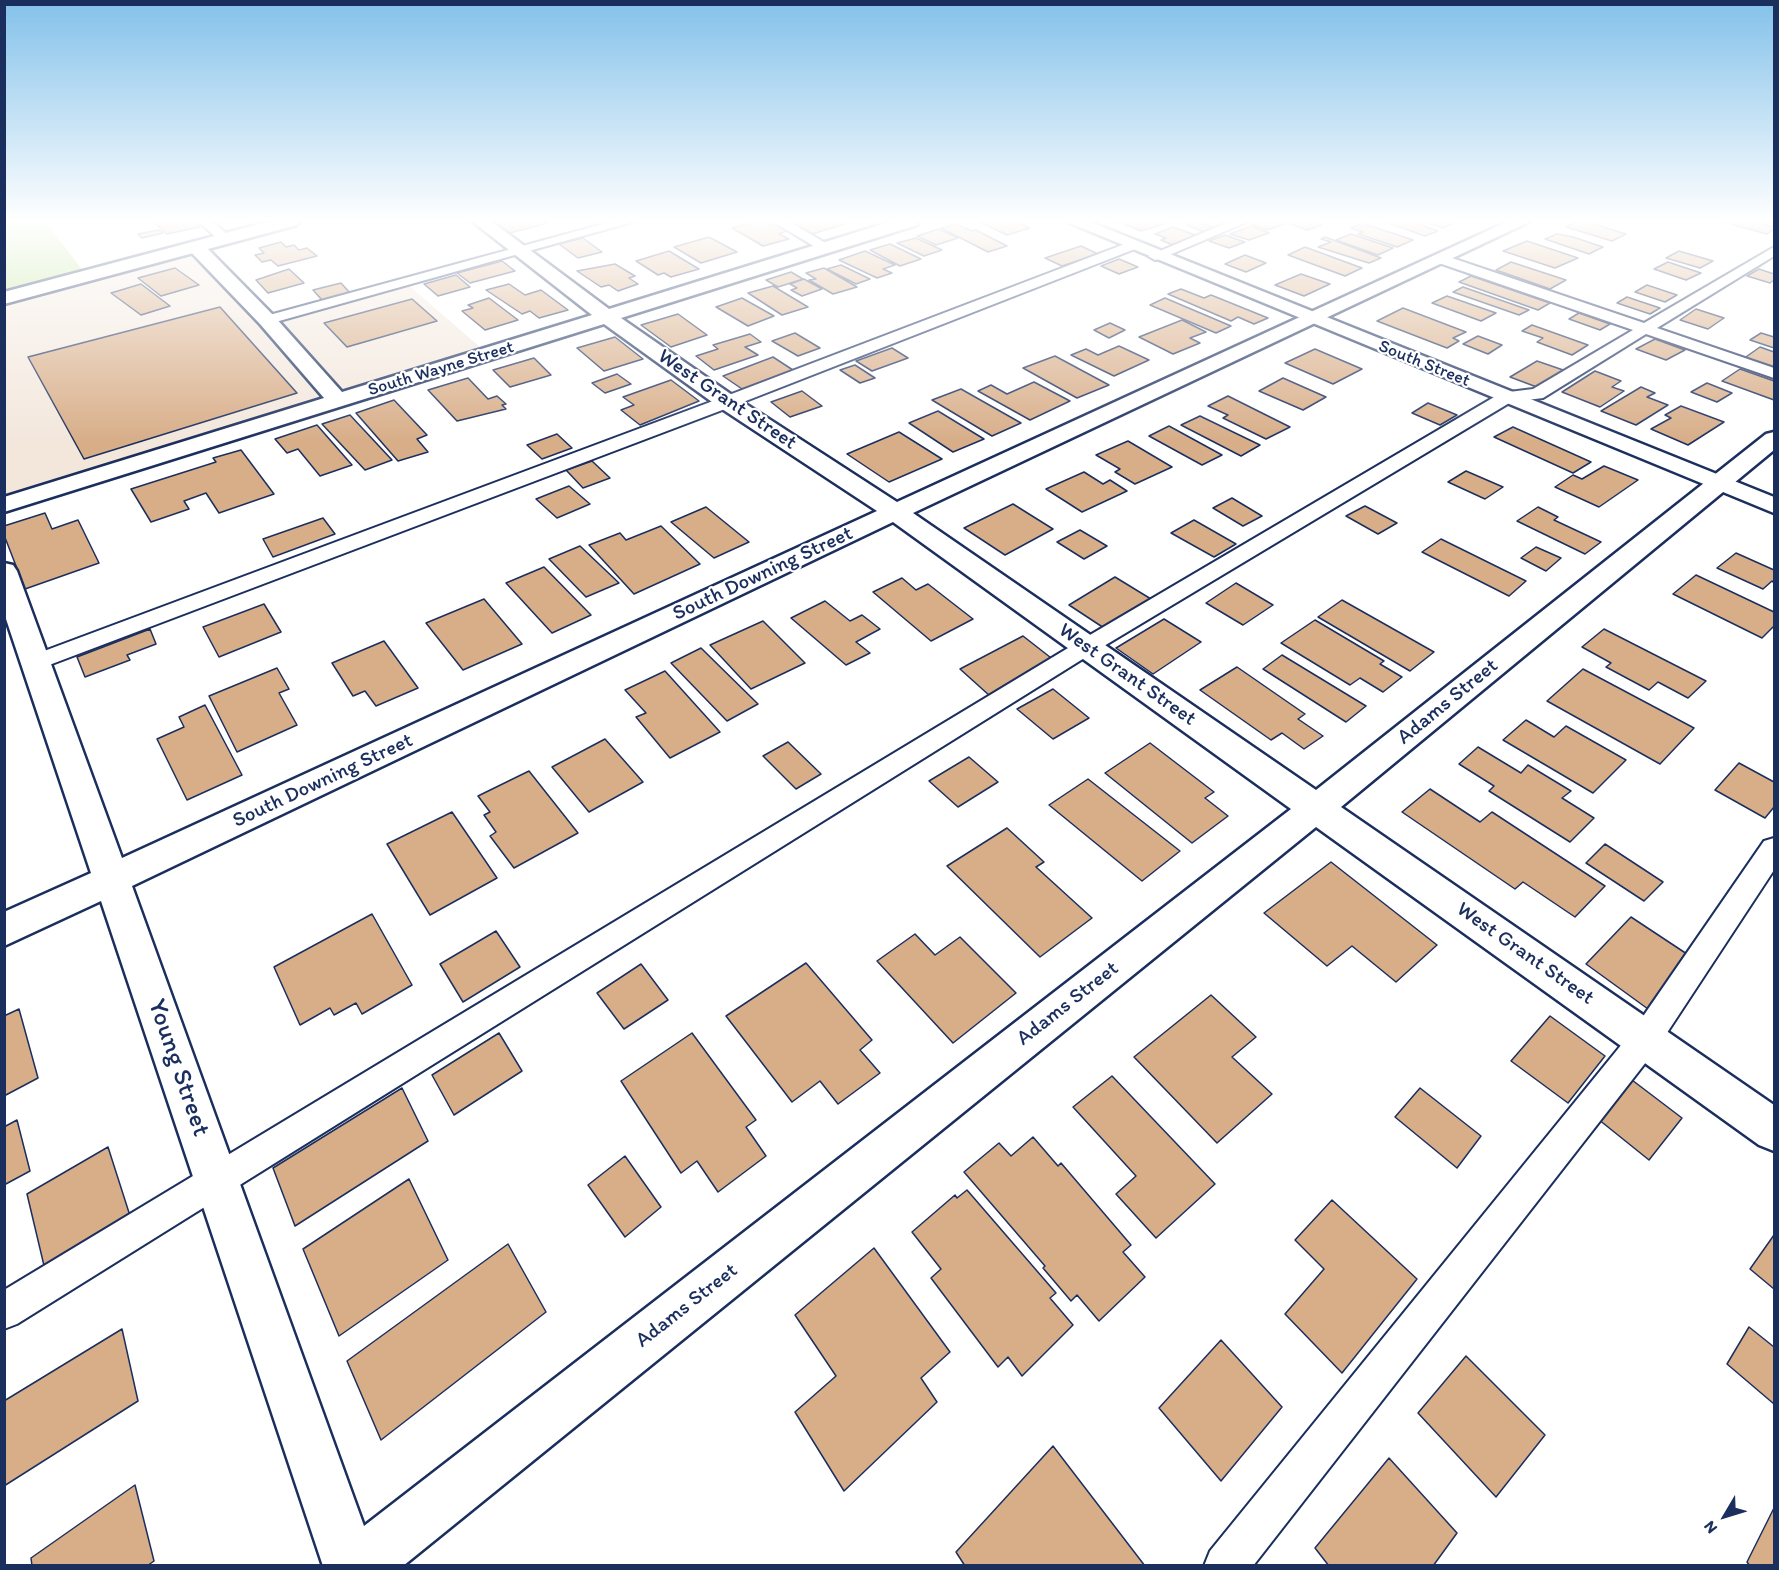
<!DOCTYPE html>
<style>
body{margin:0}
#map{position:relative;width:1779px;height:1570px;overflow:hidden;background:#fff;font-family:Itim,sans-serif}
canvas{display:block}
.frame{position:absolute;inset:0;border:6px solid #1b2f5e;pointer-events:none}
.north{position:absolute;left:1695px;top:1486px;width:60px;height:60px;-webkit-text-stroke:4px #fff;paint-order:stroke;rotate:232deg;font-size:16px;font-weight:700;line-height:24px;text-align:center;color:#1b2f5e}
.north::after{content:'';display:block;margin:auto;width:21px;height:27px;background:#1b2f5e;clip-path:polygon(50% 0,100% 100%,50% 72%,0 100%)}
</style>
<div id="map">
<canvas width="1779" height="1570"></canvas>
<div class="frame"></div>
<div class="north">N</div>
</div>
<script>
const context = document.querySelector('canvas').getContext('2d');
context.lineJoin = 'round';
function fillPath(path, color) { context.fillStyle = color; context.fill(path, 'evenodd'); }
function stroke(path, color, width, dash) { context.strokeStyle = color; context.lineWidth = width; context.lineCap = dash ? 'butt' : 'round'; context.setLineDash(dash || []); context.stroke(path); }
function label(font, color, halo, rows, align = 'center') {
  context.font = font + ' Itim,sans-serif'; context.lineWidth = 4.5; context.setLineDash([]); context.textBaseline = 'middle'; context.strokeStyle = halo; context.fillStyle = color; for (const [text, x, y, turn = 0] of rows) {
    context.save(); context.translate(x, y); context.rotate((+turn || 0) * Math.PI / 180); context.textAlign = isNaN(turn) ? turn : align; if (halo) context.strokeText(text, 0, 0); context.fillText(text, 0, 0); context.restore();
  }
}
const built = new Path2D(`
 M 196,247 L 267,320 L 405,282 L 488,354 L 5,505 L 5,298 Z`);
const green = new Path2D(`
 M 5,221 L 45,221 L 87,276 L 5,298 Z`);
const building = new Path2D(`
 M 161,221 L 194,221 L 200,227 L 167,234 L 155,223 Z
 M 511,221 L 546,221 L 548,223 L 510,233 L 498,225 Z
 M 757,221 L 769,221 L 787,231 L 779,234 L 789,239 L 763,246 L 732,228 Z
 M 788,221 L 839,221 L 845,224 L 812,234 Z
 M 978,221 L 1015,221 L 1030,228 L 1007,235 Z
 M 1117,221 L 1163,221 L 1167,223 L 1141,231 Z
 M 1196,221 L 1218,229 L 1207,233 L 1186,225 Z
 M 1255,221 L 1313,221 L 1322,225 L 1307,230 L 1288,223 L 1267,230 L 1249,223 Z
 M 1383,221 L 1410,221 L 1438,231 L 1425,236 Z
 M 1422,221 L 1453,221 L 1456,222 L 1443,228 Z
 M 1579,221 L 1584,221 L 1626,234 L 1612,241 L 1566,227 Z
 M 1720,221 L 1754,221 L 1774,227 L 1774,229 L 1767,234 Z
 M 1362,223 L 1413,240 L 1397,247 L 1358,234 L 1363,232 L 1351,228 Z
 M 956,224 L 972,231 L 976,230 L 1007,246 L 988,252 L 941,228 Z
 M 1251,226 L 1269,233 L 1249,240 L 1230,234 Z
 M 1173,227 L 1198,236 L 1175,246 L 1161,240 L 1166,238 L 1155,234 Z
 M 939,229 L 958,238 L 936,245 L 917,236 Z
 M 159,230 L 163,233 L 142,238 L 138,234 Z
 M 1351,234 L 1393,248 L 1378,255 L 1336,240 Z
 M 1557,234 L 1573,237 L 1603,247 L 1589,254 L 1545,239 Z
 M 1225,235 L 1245,242 L 1229,248 L 1209,241 Z
 M 709,237 L 737,252 L 701,263 L 674,247 Z
 M 1325,237 L 1381,258 L 1369,263 L 1318,247 L 1331,242 L 1321,239 Z
 M 583,238 L 602,252 L 578,258 L 559,244 Z
 M 916,238 L 942,250 L 924,256 L 897,243 Z
 M 1527,241 L 1578,258 L 1555,268 L 1503,251 Z
 M 281,242 L 286,247 L 294,245 L 299,250 L 307,248 L 317,256 L 278,266 L 271,260 L 262,262 L 255,255 L 264,253 L 259,248 Z
 M 890,244 L 921,259 L 900,266 L 870,250 Z
 M 1081,246 L 1098,254 L 1062,266 L 1045,258 Z
 M 1305,247 L 1362,268 L 1345,276 L 1288,255 Z
 M 669,251 L 699,269 L 671,277 L 664,273 L 658,275 L 636,261 Z
 M 865,251 L 895,265 L 883,269 L 892,273 L 877,278 L 839,260 Z
 M 1679,251 L 1713,261 L 1700,268 L 1666,258 Z
 M 1245,255 L 1266,263 L 1246,272 L 1225,264 Z
 M 1119,259 L 1138,267 L 1119,274 L 1101,266 Z
 M 502,261 L 515,271 L 470,283 L 457,273 Z
 M 1511,262 L 1566,280 L 1550,289 L 1496,270 Z
 M 1668,262 L 1701,273 L 1686,280 L 1654,269 Z
 M 615,264 L 635,276 L 629,278 L 638,284 L 618,291 L 609,285 L 601,287 L 577,271 Z
 M 841,265 L 870,279 L 856,284 L 827,269 Z
 M 175,268 L 199,285 L 161,296 L 138,278 Z
 M 824,268 L 857,287 L 833,294 L 809,280 L 816,279 L 806,273 Z
 M 289,269 L 304,283 L 268,293 L 256,280 Z
 M 1759,269 L 1774,274 L 1774,280 L 1770,283 L 1747,276 Z
 M 791,272 L 803,279 L 778,287 L 766,280 Z
 M 1301,274 L 1330,284 L 1304,296 L 1275,285 Z
 M 456,275 L 470,287 L 438,296 L 424,284 Z
 M 1471,276 L 1550,303 L 1538,310 L 1459,282 Z
 M 804,279 L 822,289 L 802,296 L 791,290 L 797,288 L 790,284 Z
 M 341,283 L 350,293 L 322,300 L 313,290 Z
 M 141,284 L 170,306 L 141,315 L 111,293 Z
 M 509,284 L 525,295 L 541,290 L 568,310 L 539,318 L 530,311 L 522,314 L 486,290 Z
 M 1647,285 L 1677,295 L 1665,302 L 1635,292 Z
 M 773,286 L 808,307 L 782,315 L 748,293 Z
 M 1463,287 L 1529,310 L 1519,315 L 1453,292 Z
 M 1181,289 L 1204,298 L 1211,295 L 1268,318 L 1254,324 L 1238,317 L 1231,321 L 1168,294 Z
 M 1447,296 L 1496,313 L 1481,321 L 1432,303 Z
 M 1627,297 L 1660,308 L 1650,314 L 1617,303 Z
 M 489,298 L 518,320 L 485,330 L 462,311 L 473,308 L 468,305 Z
 M 742,298 L 774,316 L 748,326 L 716,307 Z
 M 1165,298 L 1231,326 L 1216,333 L 1150,305 Z
 M 412,299 L 437,321 L 347,347 L 324,323 Z
 M 220,307 L 297,393 L 84,459 L 28,357 Z
 M 1403,308 L 1466,332 L 1453,338 L 1459,341 L 1447,348 L 1377,321 Z
 M 1696,309 L 1724,318 L 1708,329 L 1680,320 Z
 M 1579,313 L 1610,324 L 1600,330 L 1569,319 Z
 M 678,314 L 707,335 L 671,347 L 641,325 Z
 M 1182,320 L 1206,332 L 1190,338 L 1200,343 L 1173,354 L 1139,337 Z
 M 1110,323 L 1125,330 L 1109,338 L 1094,330 Z
 M 1532,325 L 1588,345 L 1572,355 L 1537,342 L 1543,338 L 1522,331 Z
 M 795,333 L 820,348 L 798,356 L 772,341 Z
 M 1761,333 L 1774,337 L 1774,348 L 1750,340 Z
 M 750,334 L 761,342 L 745,347 L 758,355 L 714,370 L 696,356 L 718,349 L 713,345 Z
 M 1478,336 L 1502,345 L 1488,354 L 1463,344 Z
 M 615,337 L 643,359 L 604,371 L 577,348 Z
 M 1655,339 L 1685,350 L 1666,360 L 1636,349 Z
 M 1119,346 L 1149,360 L 1114,376 L 1071,355 L 1086,349 L 1098,355 Z
 M 1760,347 L 1774,352 L 1774,370 L 1743,359 Z
 M 892,348 L 908,358 L 872,371 L 856,361 Z
 M 1315,349 L 1362,369 L 1333,384 L 1285,363 Z
 M 1055,356 L 1109,385 L 1077,398 L 1023,368 Z
 M 773,357 L 796,372 L 745,391 L 723,376 Z
 M 534,358 L 551,375 L 510,387 L 493,370 Z
 M 1537,361 L 1569,372 L 1542,389 L 1510,377 Z
 M 855,365 L 875,378 L 860,383 L 840,370 Z
 M 1740,369 L 1774,381 L 1774,400 L 1722,381 Z
 M 1595,371 L 1621,381 L 1612,387 L 1624,391 L 1600,407 L 1562,392 Z
 M 617,374 L 631,384 L 605,393 L 592,383 Z
 M 468,378 L 488,399 L 497,396 L 506,404 L 502,405 L 506,409 L 457,421 L 428,390 Z
 M 1283,378 L 1326,397 L 1303,410 L 1259,391 Z
 M 671,380 L 699,401 L 640,425 L 621,410 L 634,405 L 623,397 Z
 M 1034,382 L 1070,401 L 1030,420 L 978,391 L 991,385 L 1007,394 Z
 M 1707,383 L 1732,393 L 1717,402 L 1691,392 Z
 M 1641,387 L 1655,393 L 1647,397 L 1668,405 L 1636,425 L 1601,411 Z
 M 961,389 L 1021,423 L 992,436 L 932,400 Z
 M 802,391 L 822,406 L 790,417 L 771,402 Z
 M 1228,396 L 1290,427 L 1266,439 L 1223,418 L 1228,415 L 1208,406 Z
 M 394,400 L 427,435 L 417,439 L 428,452 L 398,461 L 356,413 Z
 M 1428,403 L 1457,415 L 1440,425 L 1412,413 Z
 M 1681,406 L 1724,422 L 1688,445 L 1651,429 L 1671,418 L 1665,415 Z
 M 938,411 L 984,439 L 953,452 L 909,423 Z
 M 350,415 L 392,460 L 365,470 L 322,424 Z
 M 1200,416 L 1260,445 L 1241,456 L 1181,425 Z
 M 317,425 L 352,465 L 320,476 L 298,449 L 287,453 L 275,439 Z
 M 1169,426 L 1222,455 L 1202,465 L 1149,436 Z
 M 1513,427 L 1591,462 L 1573,473 L 1494,437 Z
 M 899,432 L 942,459 L 889,482 L 847,454 Z
 M 557,434 L 572,448 L 542,459 L 527,445 Z
 M 1128,441 L 1172,467 L 1135,484 L 1115,472 L 1120,469 L 1096,455 Z
 M 241,450 L 274,494 L 219,513 L 206,493 L 184,501 L 189,509 L 151,522 L 131,489 L 216,462 L 213,458 Z
 M 592,461 L 610,478 L 583,488 L 566,470 Z
 M 1604,466 L 1638,480 L 1599,507 L 1555,487 L 1573,475 L 1582,479 Z
 M 1466,471 L 1503,487 L 1485,499 L 1448,482 Z
 M 1084,472 L 1103,484 L 1110,480 L 1127,491 L 1082,512 L 1046,489 Z
 M 569,486 L 590,504 L 557,518 L 536,499 Z
 M 1232,498 L 1262,516 L 1243,526 L 1213,508 Z
 M 1013,504 L 1053,529 L 1005,555 L 964,528 Z
 M 1365,506 L 1397,523 L 1378,534 L 1346,516 Z
 M 706,507 L 749,542 L 714,558 L 671,522 Z
 M 1538,507 L 1558,517 L 1554,520 L 1601,542 L 1585,554 L 1517,521 Z
 M 45,513 L 52,529 L 78,520 L 99,563 L 25,589 L 4,535 L 4,526 Z
 M 323,518 L 335,534 L 273,557 L 263,539 Z
 M 1194,520 L 1236,544 L 1214,557 L 1171,533 Z
 M 661,526 L 700,564 L 634,594 L 589,545 L 620,533 L 626,540 Z
 M 1080,530 L 1107,546 L 1084,559 L 1057,542 Z
 M 1441,539 L 1526,581 L 1509,596 L 1422,552 Z
 M 580,546 L 619,583 L 586,597 L 549,559 Z
 M 1536,547 L 1561,558 L 1546,571 L 1521,558 Z
 M 1736,553 L 1774,570 L 1774,583 L 1772,581 L 1763,589 L 1717,568 Z
 M 544,567 L 591,615 L 552,633 L 506,583 Z
 M 1696,575 L 1774,612 L 1774,626 L 1762,638 L 1673,594 Z
 M 1115,577 L 1151,599 L 1104,628 L 1069,605 Z
 M 902,578 L 916,590 L 928,584 L 973,619 L 931,641 L 873,592 Z
 M 1236,583 L 1273,605 L 1243,625 L 1206,603 Z
 M 484,599 L 522,644 L 463,670 L 426,623 Z
 M 1342,600 L 1434,652 L 1410,671 L 1318,617 Z
 M 825,601 L 850,621 L 862,615 L 880,629 L 856,642 L 870,653 L 846,665 L 791,618 Z
 M 264,604 L 281,632 L 219,657 L 203,627 Z
 M 1164,619 L 1201,642 L 1153,674 L 1116,648 Z
 M 1315,620 L 1384,661 L 1380,664 L 1402,677 L 1383,692 L 1360,678 L 1350,685 L 1281,643 Z
 M 763,621 L 805,663 L 751,689 L 710,645 Z
 M 150,629 L 156,644 L 127,655 L 130,660 L 85,677 L 77,657 Z
 M 1604,629 L 1706,681 L 1688,698 L 1658,682 L 1649,690 L 1606,667 L 1611,663 L 1582,647 Z
 M 1023,636 L 1055,661 L 990,696 L 960,669 Z
 M 384,641 L 418,688 L 376,706 L 365,691 L 353,696 L 332,663 Z
 M 701,648 L 758,704 L 727,721 L 671,663 Z
 M 1282,655 L 1366,706 L 1346,722 L 1263,669 Z
 M 1237,667 L 1305,714 L 1298,719 L 1323,736 L 1304,749 L 1282,733 L 1271,740 L 1200,690 Z
 M 277,668 L 289,689 L 279,693 L 297,725 L 237,752 L 209,696 Z
 M 1583,669 L 1694,728 L 1660,764 L 1547,701 Z
 M 665,671 L 720,732 L 670,758 L 636,717 L 646,713 L 625,690 Z
 M 1053,689 L 1089,718 L 1053,739 L 1017,709 Z
 M 205,705 L 242,775 L 187,800 L 157,739 L 184,727 L 179,717 Z
 M 1526,720 L 1554,737 L 1566,726 L 1626,760 L 1593,793 L 1503,740 Z
 M 605,739 L 643,782 L 589,812 L 552,767 Z
 M 788,742 L 821,774 L 796,789 L 763,756 Z
 M 1150,743 L 1214,792 L 1205,798 L 1228,816 L 1192,843 L 1105,773 Z
 M 1478,747 L 1521,773 L 1528,765 L 1571,791 L 1562,798 L 1594,818 L 1570,842 L 1489,791 L 1494,786 L 1459,764 Z
 M 969,757 L 998,782 L 958,807 L 929,781 Z
 M 1739,763 L 1774,782 L 1774,807 L 1765,818 L 1715,790 Z
 M 529,771 L 578,833 L 514,868 L 490,836 L 496,832 L 484,815 L 490,812 L 478,796 Z
 M 1088,779 L 1180,851 L 1142,881 L 1049,805 Z
 M 1430,789 L 1480,822 L 1492,812 L 1605,886 L 1575,917 L 1523,882 L 1515,889 L 1402,812 Z
 M 452,812 L 497,878 L 430,915 L 387,844 Z
 M 1007,828 L 1044,862 L 1036,867 L 1092,918 L 1040,957 L 947,866 Z
 M 1605,844 L 1663,882 L 1644,901 L 1586,863 Z
 M 1331,862 L 1437,945 L 1396,982 L 1352,946 L 1327,966 L 1264,913 Z
 M 372,914 L 412,985 L 362,1014 L 356,1003 L 334,1015 L 330,1008 L 300,1025 L 274,967 Z
 M 1631,917 L 1693,958 L 1648,1009 L 1586,964 Z
 M 496,931 L 520,967 L 463,1002 L 440,964 Z
 M 915,934 L 935,955 L 960,937 L 1016,993 L 953,1043 L 877,961 Z
 M 806,963 L 872,1040 L 860,1050 L 880,1073 L 838,1104 L 820,1081 L 792,1102 L 726,1016 Z
 M 641,964 L 668,1000 L 624,1029 L 597,993 Z
 M 1211,995 L 1256,1037 L 1232,1057 L 1272,1094 L 1217,1143 L 1134,1057 Z
 M 19,1009 L 38,1078 L 4,1096 L 4,1016 Z
 M 1550,1016 L 1605,1056 L 1568,1103 L 1511,1061 Z
 M 499,1033 L 522,1071 L 454,1115 L 432,1075 Z
 M 692,1033 L 756,1120 L 746,1127 L 766,1156 L 718,1192 L 697,1161 L 681,1173 L 621,1081 Z
 M 1112,1076 L 1215,1184 L 1156,1238 L 1116,1194 L 1136,1176 L 1073,1107 Z
 M 1632,1080 L 1682,1118 L 1649,1160 L 1598,1119 Z
 M 402,1088 L 428,1141 L 295,1226 L 273,1168 Z
 M 1420,1088 L 1481,1136 L 1457,1168 L 1395,1117 Z
 M 17,1120 L 30,1171 L 4,1185 L 4,1127 Z
 M 1033,1137 L 1058,1166 L 1061,1163 L 1131,1245 L 1123,1252 L 1145,1277 L 1099,1321 L 1077,1295 L 1071,1301 L 1043,1268 L 1045,1266 L 964,1172 L 999,1143 L 1011,1156 Z
 M 108,1147 L 132,1222 L 46,1274 L 27,1194 Z
 M 625,1156 L 661,1207 L 625,1237 L 588,1185 Z
 M 409,1179 L 448,1260 L 339,1336 L 303,1249 Z
 M 967,1190 L 1056,1293 L 1050,1298 L 1073,1325 L 1022,1376 L 1008,1357 L 998,1367 L 931,1278 L 941,1269 L 912,1232 L 955,1195 L 957,1198 Z
 M 1332,1200 L 1417,1279 L 1342,1373 L 1285,1314 L 1324,1269 L 1295,1240 Z
 M 1774,1235 L 1774,1289 L 1750,1269 Z
 M 508,1244 L 546,1312 L 381,1440 L 347,1361 Z
 M 874,1248 L 950,1352 L 921,1378 L 937,1402 L 844,1491 L 795,1412 L 836,1376 L 795,1315 Z
 M 1749,1327 L 1774,1347 L 1774,1404 L 1727,1364 Z
 M 122,1329 L 138,1401 L 4,1486 L 4,1401 Z
 M 1221,1340 L 1282,1407 L 1221,1481 L 1159,1408 Z
 M 1466,1356 L 1545,1435 L 1496,1497 L 1418,1413 Z
 M 1053,1446 L 1145,1566 L 965,1566 L 956,1552 Z
 M 1389,1458 L 1457,1533 L 1433,1566 L 1329,1566 L 1315,1548 Z
 M 135,1485 L 154,1561 L 147,1566 L 32,1566 L 31,1558 Z
 M 1774,1508 L 1774,1566 L 1750,1566 L 1747,1562 Z`);
const lane = new Path2D(`
 M 198,221 L 212,221 L 233,239 L 226,243 L 221,242 Z
 M 614,221 L 636,221 L 272,323 L 262,323 L 260,320 L 262,317 Z
 M 772,221 L 788,221 L 834,248 L 832,251 L 822,251 Z
 M 1231,221 L 1249,221 L 1160,259 L 1155,260 L 1148,256 Z
 M 1130,242 L 1135,243 L 1135,249 L 733,406 L 44,667 L 36,670 L 28,667 L 25,662 L 28,657 L 721,398 Z
 M 1774,247 L 1774,256 L 1657,328 L 1774,368 L 1774,378 L 1646,334 L 1543,398 L 1511,402 L 1094,652 L 17,1324 L 4,1329 L 4,1290 L 1078,642 L 1501,393 L 1533,389 L 1633,330 L 1436,262 L 1436,256 L 1446,256 L 1644,323 Z
 M 1774,838 L 1774,870 L 1657,1048 L 1253,1566 L 1204,1566 L 1210,1551 L 1635,1028 L 1764,841 Z`);
const street = new Path2D(`
 M 472,221 L 491,221 L 609,309 L 893,221 L 919,221 L 917,225 L 621,318 L 735,397 L 897,502 L 1509,221 L 1531,221 L 913,513 L 1316,790 L 1766,434 L 1774,432 L 1774,450 L 1341,807 L 1774,1105 L 1774,1151 L 1759,1145 L 1316,827 L 403,1566 L 323,1566 L 101,901 L 4,946 L 4,912 L 91,873 L 4,613 L 4,563 L 13,565 L 17,571 L 122,858 L 877,511 L 719,407 L 604,324 L 4,512 L 4,497 L 324,398 L 260,324 L 190,251 L 187,247 L 190,243 L 202,243 L 274,316 L 342,392 L 592,315 ZM 893,522 L 1291,809 L 364,1526 L 132,886 Z`);
const secondary = new Path2D(`
 M 271,221 L 299,221 L 297,225 L 4,304 L 4,292 Z
 M 1065,221 L 1088,221 L 1774,497 L 1774,513 Z`);
const farStreetnames = [
 ["South Street",1424,364,22],
 ["South Wayne Street",441,369,-17]
];
const streetNames = [
 ["West Grant Street",727,400,34],
 ["South Downing Street",763,574,-25],
 ["West Grant Street",1127,675,35],
 ["Adams Street",1448,702,-39],
 ["South Downing Street",323,781,-25],
 ["West Grant Street",1525,954,35],
 ["Adams Street",1068,1004,-38],
 ["Adams Street",687,1306,-38]
];
const nearStreetnames = [
 ["Young Street",178,1068,71]
];
fillPath(built, '#f3e7dc');
fillPath(green, '#bfe29b');
fillPath(building, '#d8ae89');
stroke(building, '#1b2f5e', 1.5);
stroke(lane, '#1b2f5e', 4);
stroke(street, '#1b2f5e', 5);
stroke(secondary, '#1b2f5e', 5);
fillPath(lane, '#fff');
fillPath(street, '#fff');
fillPath(secondary, '#fff');
const sky = context.createLinearGradient(0, 0, 0, 441);
sky.addColorStop(0, '#83c1ea');
sky.addColorStop(0.5, '#fff');
sky.addColorStop(1, '#ffffff00');
context.fillStyle = sky;
context.fillRect(0, 0, 1779, 441);
label('18px', '#1b2f5e', '#fff', farStreetnames);
label('21px', '#1b2f5e', '#fff', streetNames);
label('26px', '#1b2f5e', '#fff', nearStreetnames);
</script>
